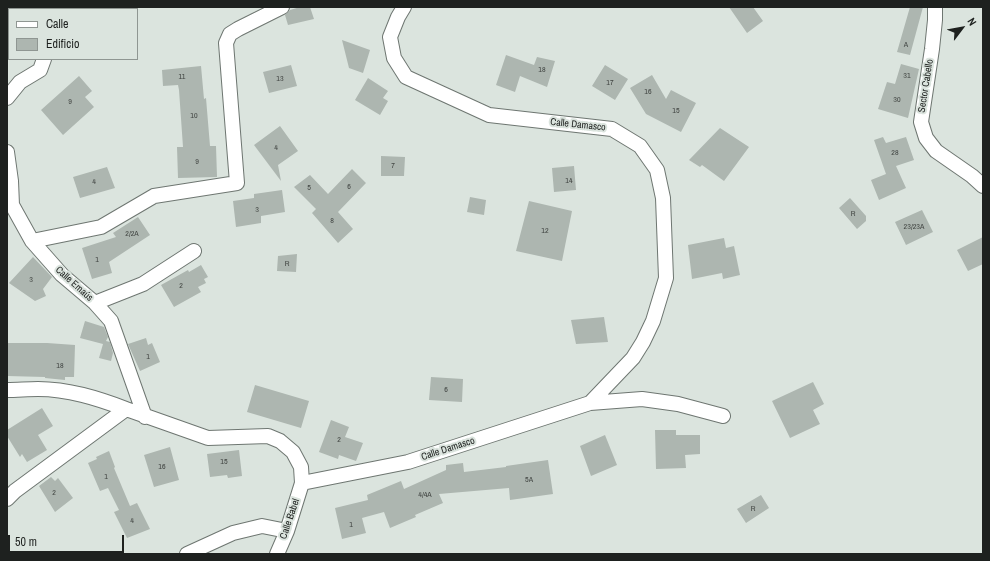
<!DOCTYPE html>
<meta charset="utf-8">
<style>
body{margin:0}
#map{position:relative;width:990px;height:561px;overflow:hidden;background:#dbe4de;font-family:"Archivo Narrow",sans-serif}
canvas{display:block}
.frame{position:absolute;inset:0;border:8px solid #1e211f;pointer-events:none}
.legend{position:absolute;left:8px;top:8px;width:130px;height:52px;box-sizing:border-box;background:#dbe4de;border:1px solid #8f9692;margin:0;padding:5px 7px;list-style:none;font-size:12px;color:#1e211f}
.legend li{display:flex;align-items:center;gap:8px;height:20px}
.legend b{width:20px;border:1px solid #8f9692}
.north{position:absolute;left:942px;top:8px;width:40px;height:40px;-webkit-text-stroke:3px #dbe4de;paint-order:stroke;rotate:58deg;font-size:11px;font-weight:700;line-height:16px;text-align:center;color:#1e211f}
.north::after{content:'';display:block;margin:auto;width:14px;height:18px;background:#1e211f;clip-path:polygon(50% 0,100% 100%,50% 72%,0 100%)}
.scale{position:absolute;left:8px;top:535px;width:116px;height:18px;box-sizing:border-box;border:2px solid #1e211f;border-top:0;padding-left:5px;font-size:12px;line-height:14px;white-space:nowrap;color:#1e211f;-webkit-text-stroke:3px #dbe4de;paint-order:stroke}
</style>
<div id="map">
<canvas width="990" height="561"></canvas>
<div class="frame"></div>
<ul class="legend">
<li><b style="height:5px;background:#fff"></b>Calle</li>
<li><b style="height:11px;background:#adb6b0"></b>Edificio</li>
</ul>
<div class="north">N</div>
<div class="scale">50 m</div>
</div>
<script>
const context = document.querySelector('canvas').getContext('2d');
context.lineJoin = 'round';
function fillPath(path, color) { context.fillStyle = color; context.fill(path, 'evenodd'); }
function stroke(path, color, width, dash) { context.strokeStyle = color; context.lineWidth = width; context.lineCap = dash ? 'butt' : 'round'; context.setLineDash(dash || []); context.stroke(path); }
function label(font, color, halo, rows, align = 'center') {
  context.font = font + ' "Archivo Narrow",sans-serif'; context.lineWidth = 4; context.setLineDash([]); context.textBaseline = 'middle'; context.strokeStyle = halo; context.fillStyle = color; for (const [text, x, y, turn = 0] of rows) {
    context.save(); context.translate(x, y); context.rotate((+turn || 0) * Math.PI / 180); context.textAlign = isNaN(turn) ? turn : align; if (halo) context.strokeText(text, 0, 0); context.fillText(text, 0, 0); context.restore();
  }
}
const building = new Path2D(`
 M 300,7 L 310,7 L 314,19 L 288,25 L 285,15 L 290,10 Z
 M 729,7 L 753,7 L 763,21 L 747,33 Z
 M 910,7 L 923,7 L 910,55 L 897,52 Z
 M 342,40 L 370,50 L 363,73 L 349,68 Z
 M 506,55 L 534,65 L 537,57 L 555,61 L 547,87 L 520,76 L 515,92 L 496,85 Z
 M 901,64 L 919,69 L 908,118 L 878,109 L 887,82 L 895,84 Z
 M 291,65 L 297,86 L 269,93 L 263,72 Z
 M 605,65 L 628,79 L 615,100 L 592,86 Z
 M 201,66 L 204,99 L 206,98 L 210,146 L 216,146 L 217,177 L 178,178 L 177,147 L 183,147 L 179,90 L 178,85 L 163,86 L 162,70 Z
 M 652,75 L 666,99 L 671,90 L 696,103 L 681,132 L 646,114 L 630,88 Z
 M 79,76 L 92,91 L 85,97 L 94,107 L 63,135 L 41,110 Z
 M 368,78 L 388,91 L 383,98 L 388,101 L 380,115 L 355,100 Z
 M 280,126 L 298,151 L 278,165 L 281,181 L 254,145 Z
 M 720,128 L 749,147 L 724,181 L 702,165 L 700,167 L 689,160 Z
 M 883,137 L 886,143 L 906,137 L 914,160 L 896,166 L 906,188 L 879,200 L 871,180 L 886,174 L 874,140 Z
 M 381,156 L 405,157 L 404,176 L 381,176 Z
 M 574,166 L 576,190 L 554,192 L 552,168 Z
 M 107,167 L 115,188 L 80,198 L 73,177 Z
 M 352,169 L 366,183 L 338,212 L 353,229 L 338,243 L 312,213 L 316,209 L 294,187 L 310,175 L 328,194 Z
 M 282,190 L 285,212 L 261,216 L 261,223 L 236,227 L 233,201 L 254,198 L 254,194 Z
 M 470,197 L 486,200 L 484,215 L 467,212 Z
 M 850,198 L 866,216 L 866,221 L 857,229 L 839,208 Z
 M 529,201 L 572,211 L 562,261 L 516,251 Z
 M 922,210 L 933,232 L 906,245 L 895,222 Z
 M 138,217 L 150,235 L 109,262 L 112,273 L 92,279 L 82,248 L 116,237 L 113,233 Z
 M 983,237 L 983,264 L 968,271 L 957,250 Z
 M 724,238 L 726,248 L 734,246 L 740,275 L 723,279 L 722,273 L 692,279 L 688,245 Z
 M 297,254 L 296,272 L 277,271 L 278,256 Z
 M 33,257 L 52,277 L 43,289 L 46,296 L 35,301 L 9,283 Z
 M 201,265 L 208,277 L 204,279 L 206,283 L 198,287 L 201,292 L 174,307 L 161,285 L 188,270 L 189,272 Z
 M 604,317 L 608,342 L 576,344 L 571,320 Z
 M 85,321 L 104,327 L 108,337 L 106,341 L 110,342 L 113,353 L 111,361 L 99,358 L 103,344 L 80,338 Z
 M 146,338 L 148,345 L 152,343 L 160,362 L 140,371 L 128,344 Z
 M 7,343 L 47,343 L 75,345 L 74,377 L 65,377 L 65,380 L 45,378 L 45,377 L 7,376 Z
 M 431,377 L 463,379 L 462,402 L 429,400 Z
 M 813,382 L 824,404 L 813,410 L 820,424 L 790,438 L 772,401 Z
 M 255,385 L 309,401 L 301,428 L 247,412 Z
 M 42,408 L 53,426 L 38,435 L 47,450 L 27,462 L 22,454 L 20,457 L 7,436 L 7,430 Z
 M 331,420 L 349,427 L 345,437 L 363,443 L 356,461 L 339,455 L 338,459 L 319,452 Z
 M 655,430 L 676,430 L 676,435 L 700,435 L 700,454 L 685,455 L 686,468 L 656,469 Z
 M 605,435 L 617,465 L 591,476 L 580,446 Z
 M 170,447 L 179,480 L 154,487 L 144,455 Z
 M 239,450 L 242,476 L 228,478 L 227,475 L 210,477 L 207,454 Z
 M 109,451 L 115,467 L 114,468 L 130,506 L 137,503 L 150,529 L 127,538 L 114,512 L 119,510 L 108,488 L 100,491 L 88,463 L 97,459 L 96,457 Z
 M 548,460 L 553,494 L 510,500 L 509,488 L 439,494 L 443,503 L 415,515 L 416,517 L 390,528 L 384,512 L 362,518 L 366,533 L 342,539 L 335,508 L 368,500 L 367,495 L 401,481 L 404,489 L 446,470 L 446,465 L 463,463 L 464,472 L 506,467 L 506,466 Z
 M 51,477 L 55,481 L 58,478 L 73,498 L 55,512 L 39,486 Z
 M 761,495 L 769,508 L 746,523 L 737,509 Z`);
const minor = new Path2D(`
 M 34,7 L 34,9
 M 935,7 L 935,20 L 932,49 L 921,122 L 926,138 L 936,151 L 972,176 L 983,186
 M 7,98 L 20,82 L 40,70 L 44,59
 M 7,152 L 11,181 L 12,205 L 32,241 L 62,275 L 95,303 L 111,321 L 145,417
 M 32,241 L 101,227 L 154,196 L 237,183 L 226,43 L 230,34 L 238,29 L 282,7
 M 95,303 L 143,284 L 194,251
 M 7,390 C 17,390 28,389 38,389 C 68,389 97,398 126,409
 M 590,403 L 642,399 L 678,404 L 723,416
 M 302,483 L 408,462 L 590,403 L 633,358 L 643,342 L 653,321 L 666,278 L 663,198 L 657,170 L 640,146 L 612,129 L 489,115 L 406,77 L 394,58 L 390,37 L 398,17 L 404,7
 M 7,499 L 15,491 L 126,409 L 208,438 L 268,436 L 280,441 L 293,452 L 301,467 L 302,483 L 287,531 L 277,554
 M 187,554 L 233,533 L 262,526 L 287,531`);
const numberNames = [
 ["A",906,45],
 ["18",542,70],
 ["31",907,76],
 ["11",182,77],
 ["13",280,79],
 ["17",610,83],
 ["16",648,92],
 ["30",897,100],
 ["9",70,102],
 ["15",676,111],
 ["10",194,116],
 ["4",276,148],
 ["28",895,153],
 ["9",197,162],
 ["7",393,166],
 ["14",569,181],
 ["4",94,182],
 ["6",349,187],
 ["5",309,188],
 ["3",257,210],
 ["R",853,214],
 ["8",332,221],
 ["23/23A",914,227],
 ["12",545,231],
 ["2/2A",132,234],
 ["1",97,260],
 ["R",287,264],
 ["3",31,280],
 ["2",181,286],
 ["1",148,357],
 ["18",60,366],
 ["6",446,390],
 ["2",339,440],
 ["15",224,462],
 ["16",162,467],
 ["1",106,477],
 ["5A",529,480],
 ["2",54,493],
 ["4/4A",425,495],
 ["R",753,509],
 ["4",132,521],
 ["1",351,525]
];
const streetNames = [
 ["Sector Cabello",926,86,-81],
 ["Calle Damasco",578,125,6],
 ["Calle Emaús",74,284,42],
 ["Calle Damasco",448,449,-18],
 ["Calle Babel",290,519,-71]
];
fillPath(building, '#adb6b0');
stroke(minor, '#6e7671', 16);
stroke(minor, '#fff', 14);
label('8px', '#424643', null, numberNames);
label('10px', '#1e211f', '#dbe4de', streetNames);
</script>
